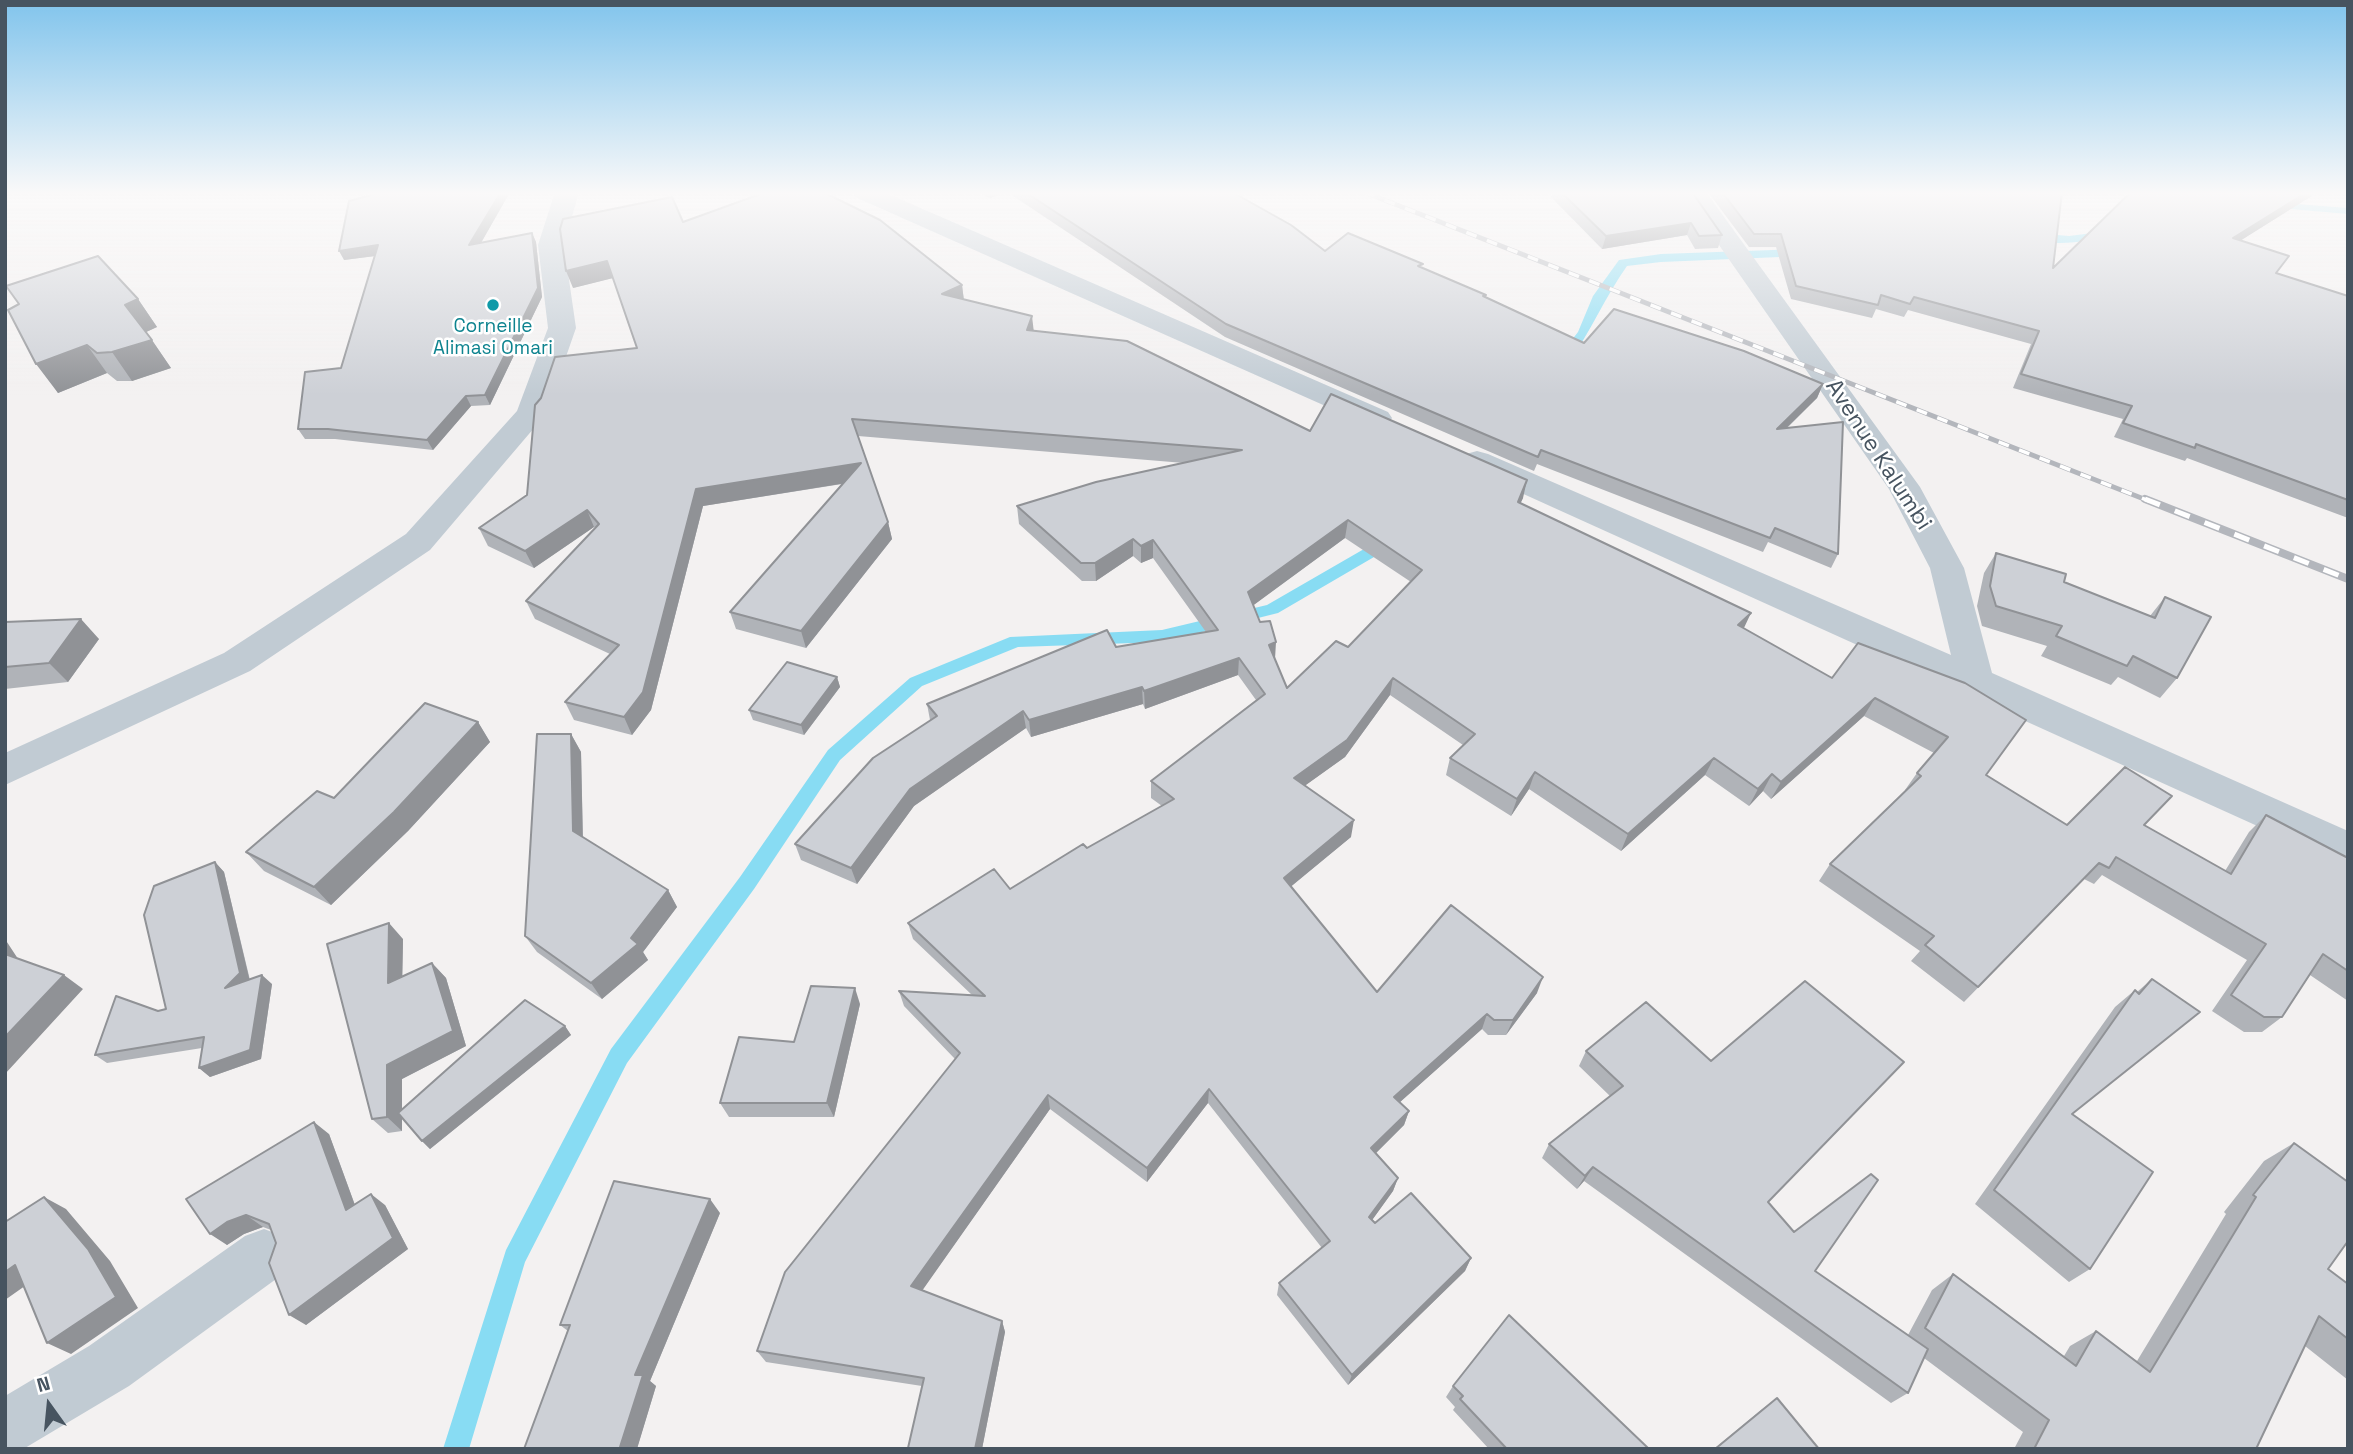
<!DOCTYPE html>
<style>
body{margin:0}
#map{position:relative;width:2353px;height:1454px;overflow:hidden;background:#f3f1f1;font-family:"Space Grotesk",sans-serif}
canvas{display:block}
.frame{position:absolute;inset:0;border:7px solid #475460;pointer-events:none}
.north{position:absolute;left:14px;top:1370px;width:70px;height:70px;-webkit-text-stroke:5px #fff;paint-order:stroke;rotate:345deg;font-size:19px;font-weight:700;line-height:28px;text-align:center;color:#475460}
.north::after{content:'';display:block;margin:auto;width:24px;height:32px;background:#475460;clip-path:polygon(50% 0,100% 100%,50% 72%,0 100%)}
</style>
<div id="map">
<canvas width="2353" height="1454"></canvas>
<div class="frame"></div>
<div class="north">N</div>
</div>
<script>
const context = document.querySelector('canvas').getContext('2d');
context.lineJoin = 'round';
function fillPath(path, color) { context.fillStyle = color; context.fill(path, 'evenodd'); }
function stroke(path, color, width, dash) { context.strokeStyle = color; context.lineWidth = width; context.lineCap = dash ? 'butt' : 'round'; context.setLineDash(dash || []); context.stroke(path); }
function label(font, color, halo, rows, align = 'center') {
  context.font = font + ' "Space Grotesk",sans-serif'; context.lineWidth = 5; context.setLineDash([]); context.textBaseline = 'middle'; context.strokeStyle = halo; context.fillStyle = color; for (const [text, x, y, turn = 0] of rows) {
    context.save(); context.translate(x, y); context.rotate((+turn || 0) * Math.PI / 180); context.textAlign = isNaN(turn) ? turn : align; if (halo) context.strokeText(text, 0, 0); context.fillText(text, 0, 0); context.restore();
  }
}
const stream = new Path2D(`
 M 2271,202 L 2348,208 L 2348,214 L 2267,207 L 2267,203 Z
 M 2108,231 L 2112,232 L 2112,236 C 2091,241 2047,249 2029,236 L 2035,233 L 2069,236 Z
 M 1800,249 L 1804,250 L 1804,256 L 1661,262 L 1627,266 C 1605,297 1591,331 1569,362 L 1559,362 L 1557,359 L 1578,332 L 1593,296 L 1619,260 L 1661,254 Z
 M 1384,532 L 1392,537 L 1374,557 L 1278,613 L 1162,642 L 1018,647 L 922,686 L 840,760 L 754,889 L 627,1063 L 525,1262 L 469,1449 L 443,1449 L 506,1250 L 611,1049 L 740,877 L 828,750 L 910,678 L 1010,637 L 1162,630 L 1267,605 L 1364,549 L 1379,533 Z`);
const minor = new Path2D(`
 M 555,192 L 579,192 L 564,245 L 576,328 L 546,414 L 430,550 L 250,671 L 5,785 L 5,753 L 224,653 L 406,534 L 517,411 L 548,328 L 538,245 Z
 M 852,192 L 884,192 L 1388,412 L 1392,418 L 1388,424 L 1377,427 L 1366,424 L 855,197 Z
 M 1682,192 L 1706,192 L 1920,487 L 1964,568 L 1992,673 L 2348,831 L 2348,867 L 1466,468 L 1461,461 L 1466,454 L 1477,451 L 1488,454 L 1951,655 L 1930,568 L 1889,489 Z
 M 264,1229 L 283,1236 L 290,1255 L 283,1274 L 129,1386 L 25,1448 L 5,1449 L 5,1396 L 89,1346 L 245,1236 Z`);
const railFar1 = new Path2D(`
 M 1364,192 L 2149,501`);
const rail = new Path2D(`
 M 2145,499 L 2348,579`);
const wall = new Path2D(`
 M 381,192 L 510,192 L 481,243 L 532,233 L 536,242 L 542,297 L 490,405 L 471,406 L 433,450 L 335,439 L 305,439 L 298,429 L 341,368 L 375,256 L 344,260 Z
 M 976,192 L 1232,192 L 1325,251 L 1422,268 L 1584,343 L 1823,384 L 1817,398 L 1787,428 L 1838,554 L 1831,568 L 1768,542 L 1763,552 L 1537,464 L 1534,471 L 1225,337 L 1007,192 L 990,198 Z
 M 1552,192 L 1692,192 L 1722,235 L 1718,248 L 1695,249 L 1687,235 L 1602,249 L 1551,197 Z
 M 1708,192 L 2062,192 L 2053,268 L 2318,192 L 2241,240 L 2277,273 L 2348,296 L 2348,518 L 2187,458 L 2185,461 L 2114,437 L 2123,419 L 2013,388 L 2031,344 L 1908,310 L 1904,317 L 1876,309 L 1872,318 L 1791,299 L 1776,247 L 1749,247 Z
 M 683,222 L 962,285 L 964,300 L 1034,330 L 1310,431 L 1523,498 L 1520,503 L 1832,678 L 1858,643 L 1986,775 L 2067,825 L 2144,825 L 2225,871 L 2249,832 L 2266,815 L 2348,858 L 2348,1001 L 2310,975 L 2282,1017 L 2262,1032 L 2244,1032 L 2212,1011 L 2247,960 L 2102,875 L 2094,884 L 2084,879 L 1964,1002 L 1911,961 L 1920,951 L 1819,881 L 1830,864 L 1906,791 L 1905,790 L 1917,773 L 1934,753 L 1864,716 L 1771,799 L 1763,791 L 1749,806 L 1705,775 L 1621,851 L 1529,789 L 1511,816 L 1446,775 L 1450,758 L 1463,745 L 1390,695 L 1345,757 L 1304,786 L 1351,837 L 1291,886 L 1377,992 L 1537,993 L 1506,1035 L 1488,1035 L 1482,1029 L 1400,1102 L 1409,1111 L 1404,1125 L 1376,1153 L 1398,1178 L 1393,1191 L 1372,1220 L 1375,1223 L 1471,1258 L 1465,1271 L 1348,1385 L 1277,1295 L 1279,1283 L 1322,1248 L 1208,1103 L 1147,1182 L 1050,1109 L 922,1290 L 1002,1321 L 1005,1332 L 982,1449 L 908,1449 L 908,1448 L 922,1386 L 766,1362 L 757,1351 L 955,1059 L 904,1006 L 899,991 L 972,995 L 913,939 L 908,923 L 1010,889 L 1087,848 L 1162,806 L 1151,798 L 1151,781 L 1256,700 L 1238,675 L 1145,709 L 1143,704 L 1031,737 L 1026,728 L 914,806 L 857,884 L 801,860 L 795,844 L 930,720 L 927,704 L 1116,647 L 1206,632 L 1153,558 L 1141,563 L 1133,556 L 1096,581 L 1082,581 L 1019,524 L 1017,506 L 1184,463 L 858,436 L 888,522 L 892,539 L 806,648 L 736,629 L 730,612 L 842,484 L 703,506 L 651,710 L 632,735 L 574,720 L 565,702 L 610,654 L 535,619 L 526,601 L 596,528 L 594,527 L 534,568 L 488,546 L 479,528 L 527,495 L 637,348 L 613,278 L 573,288 ZM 1345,538 L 1411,582 L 1348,647 L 1287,688 L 1253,605 Z
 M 138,299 L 157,327 L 146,332 L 171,368 L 132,381 L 117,381 L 107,373 L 58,393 L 8,310 Z
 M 1996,553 L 2064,582 L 2150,616 L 2165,597 L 2177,678 L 2160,698 L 2118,677 L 2111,685 L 2041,656 L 2047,646 L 1982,626 L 1977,606 L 1984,573 Z
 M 5,622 L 99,639 L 68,682 L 5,689 Z
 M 837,677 L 840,687 L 804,735 L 753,720 L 749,710 Z
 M 478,722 L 490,742 L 408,831 L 331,905 L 264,871 L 246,852 L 334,798 Z
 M 571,734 L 581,752 L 583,838 L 668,890 L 677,907 L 643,952 L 648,960 L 602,999 L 537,952 L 525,936 Z
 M 215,862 L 224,872 L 250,980 L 272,984 L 261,1059 L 210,1077 L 199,1068 L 202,1048 L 107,1063 L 95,1055 L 158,1011 L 166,1009 Z
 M 403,939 L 402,976 L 432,963 L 446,978 L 466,1046 L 402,1079 L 402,1109 L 565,1026 L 571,1035 L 430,1149 L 422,1141 L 402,1118 L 402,1131 L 388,1133 L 372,1119 Z
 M 2152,979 L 2072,1114 L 2090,1269 L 2069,1282 L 1975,1204 L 2115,1007 L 2135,990 L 2137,992 Z
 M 860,1004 L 834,1117 L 729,1117 L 720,1103 L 794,1042 Z
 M 1586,1051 L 1768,1203 L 1815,1271 L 1908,1335 L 1932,1290 L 1953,1274 L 2064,1356 L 2070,1346 L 2096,1331 L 2137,1361 L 2226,1214 L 2224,1212 L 2264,1161 L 2294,1143 L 2328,1269 L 2348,1284 L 2348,1380 L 2305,1346 L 2256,1449 L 2014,1449 L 2023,1432 L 1924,1358 L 1908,1393 L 1891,1403 L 1584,1181 L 1577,1189 L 1542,1158 L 1549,1144 L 1610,1096 L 1579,1066 Z
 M 329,1134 L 355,1205 L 385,1205 L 408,1249 L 306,1325 L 271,1230 L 263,1227 L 244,1234 L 227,1245 L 186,1199 Z
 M 720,1213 L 650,1381 L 656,1386 L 637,1448 L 524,1449 L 568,1331 L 560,1325 Z
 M 1453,1386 L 1648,1449 L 1489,1449 L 1453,1410 L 1455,1407 L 1446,1397 Z
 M 1777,1398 L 1819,1449 L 1714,1449 L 1761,1410 Z`);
const shadedWall = new Path2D(`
 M 501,192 L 510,192 L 474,255 L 469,245 Z
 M 989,192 L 1007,192 L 990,198 Z
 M 2307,192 L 2318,192 L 2224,251 L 2233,238 Z
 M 1691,223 L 1687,235 L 1602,249 L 1606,236 Z
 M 532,233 L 536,242 L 542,297 L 490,405 L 485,395 Z
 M 378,245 L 383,255 L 344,260 L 339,251 Z
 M 607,261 L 613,278 L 573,288 L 566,271 Z
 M 962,285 L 964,302 L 942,294 Z
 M 138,299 L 157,327 L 144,333 L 125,305 Z
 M 1032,316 L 1034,333 L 1027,330 Z
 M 152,340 L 171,368 L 132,381 L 112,352 Z
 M 87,345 L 107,373 L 58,393 L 36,364 Z
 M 1823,384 L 1817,398 L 1772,442 L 1777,429 Z
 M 466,396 L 471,406 L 433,450 L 427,440 Z
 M 861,463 L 865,480 L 703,506 L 651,710 L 632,735 L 624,717 L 696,489 Z
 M 1527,480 L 1523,498 L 1513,520 L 1518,502 Z
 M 587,510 L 594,527 L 534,568 L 525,551 Z
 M 1348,520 L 1345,538 L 1247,610 L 1248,592 Z
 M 888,522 L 892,539 L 806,648 L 801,631 Z
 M 1133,539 L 1133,556 L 1096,581 L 1095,563 Z
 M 1153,540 L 1153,558 L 1141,563 L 1141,546 Z
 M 1751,613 L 1743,630 L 1738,625 Z
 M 81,619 L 99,639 L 68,682 L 49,663 Z
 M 1276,642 L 1275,659 L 1269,645 Z
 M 1239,658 L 1238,675 L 1145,709 L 1144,691 Z
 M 837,677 L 840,687 L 804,735 L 801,725 Z
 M 1393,678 L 1390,695 L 1345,757 L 1292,795 L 1294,778 Z
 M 1142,687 L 1143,704 L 1031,737 L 1029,720 Z
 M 1875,698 L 1864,716 L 1771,799 L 1781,782 Z
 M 1023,711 L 1026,728 L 914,806 L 857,884 L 851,868 L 910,789 Z
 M 478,722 L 490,742 L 408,831 L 331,905 L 314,887 Z
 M 571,734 L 581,752 L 583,849 L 573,831 Z
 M 1714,758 L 1705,775 L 1621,851 L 1628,834 Z
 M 1535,772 L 1529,789 L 1511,816 L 1517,799 Z
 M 1772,774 L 1763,791 L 1749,806 L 1758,789 Z
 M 1354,820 L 1351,837 L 1282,894 L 1284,878 Z
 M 215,862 L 224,872 L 250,982 L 225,988 Z
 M 668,890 L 677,907 L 643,952 L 648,960 L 602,999 L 591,983 L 631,938 Z
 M 389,923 L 403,939 L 402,998 L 388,983 Z
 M 5,939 L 24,968 L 5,954 Z
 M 432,963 L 446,978 L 466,1046 L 402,1079 L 402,1131 L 387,1117 L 387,1065 Z
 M 64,975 L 83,989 L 5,1074 L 5,1037 Z
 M 262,975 L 272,984 L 261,1059 L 210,1077 L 199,1068 Z
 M 1543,977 L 1537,993 L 1506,1035 L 1513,1020 Z
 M 855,988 L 860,1004 L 834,1117 L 827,1103 Z
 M 1487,1014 L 1482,1029 L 1390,1111 L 1394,1097 Z
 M 565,1026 L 571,1035 L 430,1149 L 422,1141 Z
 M 1209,1089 L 1208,1103 L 1147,1182 L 1147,1168 Z
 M 1048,1095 L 1050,1109 L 917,1298 L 911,1286 Z
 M 1409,1111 L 1404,1125 L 1367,1162 L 1371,1148 Z
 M 314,1122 L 329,1134 L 361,1222 L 346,1210 Z
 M 1593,1167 L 1584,1181 L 1577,1189 L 1585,1176 Z
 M 1398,1178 L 1393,1191 L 1365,1230 L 1369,1217 Z
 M 371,1194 L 385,1205 L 408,1249 L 306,1325 L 289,1315 Z
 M 44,1197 L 66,1209 L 110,1261 L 138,1308 L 71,1354 L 47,1343 Z
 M 710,1199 L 720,1213 L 650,1381 L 656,1386 L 637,1449 L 620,1447 L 635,1375 Z
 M 246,1215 L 263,1227 L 244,1234 L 227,1245 L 210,1234 L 227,1222 Z
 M 1471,1258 L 1465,1271 L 1348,1385 L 1352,1375 Z
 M 15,1265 L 39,1276 L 5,1300 L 5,1272 Z
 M 1002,1321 L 1005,1332 L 982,1449 L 975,1449 Z`);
const building = new Path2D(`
 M 381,192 L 501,192 L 469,245 L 532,233 L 538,288 L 485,395 L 466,396 L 427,440 L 328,429 L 298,429 L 305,372 L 341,368 L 378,245 L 339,251 L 349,201 Z
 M 766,192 L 823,192 L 880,220 L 962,285 L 942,294 L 1032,316 L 1027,330 L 1127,341 L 1310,431 L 1331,394 L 1527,480 L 1518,502 L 1751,613 L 1738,625 L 1832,678 L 1858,643 L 1965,683 L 2026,720 L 1986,775 L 2067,825 L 2125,767 L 2172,796 L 2144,825 L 2231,874 L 2266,815 L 2348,858 L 2348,971 L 2323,954 L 2282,1017 L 2264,1017 L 2231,995 L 2266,944 L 2116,857 L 2109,868 L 2099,863 L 1978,987 L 1925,945 L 1934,936 L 1830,864 L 1921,776 L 1917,773 L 1948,737 L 1875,698 L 1781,782 L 1772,774 L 1758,789 L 1714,758 L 1628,834 L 1535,772 L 1517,799 L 1450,758 L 1475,734 L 1393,678 L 1347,740 L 1294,778 L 1354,820 L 1284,878 L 1377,992 L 1451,905 L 1543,977 L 1513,1020 L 1494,1020 L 1487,1014 L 1394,1097 L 1409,1111 L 1371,1148 L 1398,1178 L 1369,1217 L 1375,1223 L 1411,1193 L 1471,1258 L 1352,1375 L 1279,1283 L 1330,1241 L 1209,1089 L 1147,1168 L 1048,1095 L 911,1286 L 1002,1321 L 975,1449 L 912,1449 L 908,1448 L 924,1378 L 757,1351 L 785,1272 L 960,1053 L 899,991 L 985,996 L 908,923 L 994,869 L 1010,889 L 1083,844 L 1087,848 L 1174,799 L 1151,781 L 1265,694 L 1239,658 L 1144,691 L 1142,687 L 1029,720 L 1023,711 L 910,789 L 851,868 L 795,844 L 873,758 L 937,716 L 927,704 L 1107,630 L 1116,647 L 1218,630 L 1153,540 L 1141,546 L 1133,539 L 1095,563 L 1081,563 L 1017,506 L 1096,482 L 1242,450 L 852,419 L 888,522 L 801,631 L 730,612 L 861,463 L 696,489 L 643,692 L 624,717 L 565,702 L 619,645 L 526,601 L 599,524 L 587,510 L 525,551 L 479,528 L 527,495 L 535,405 L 541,398 L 555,357 L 637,348 L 607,261 L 566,271 L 560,229 L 563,219 L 672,197 L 683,222 ZM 1348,520 L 1422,570 L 1348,647 L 1336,641 L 1287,688 L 1269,645 L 1276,642 L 1270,621 L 1260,622 L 1248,592 Z
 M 1025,192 L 1232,192 L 1291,225 L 1325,251 L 1348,233 L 1423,264 L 1418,266 L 1486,295 L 1483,296 L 1584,343 L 1614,309 L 1744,351 L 1823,384 L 1777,429 L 1843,422 L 1838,554 L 1775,528 L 1770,538 L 1541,450 L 1538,457 L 1226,324 Z
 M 1561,192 L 1692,192 L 1722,235 L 1699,236 L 1691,223 L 1606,236 Z
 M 1722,192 L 2062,192 L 2053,268 L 2131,192 L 2307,192 L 2233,238 L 2289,256 L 2276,273 L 2348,296 L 2348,500 L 2196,444 L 2195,448 L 2123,423 L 2132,406 L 2021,374 L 2039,331 L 1914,297 L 1910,304 L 1881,295 L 1878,305 L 1796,286 L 1781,234 L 1754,234 Z
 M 98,256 L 138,299 L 125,305 L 152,340 L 112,352 L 97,353 L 87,345 L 36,364 L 8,310 L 19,304 L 6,286 Z
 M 1996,553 L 2066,574 L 2064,582 L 2155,618 L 2165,597 L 2211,617 L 2177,678 L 2133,656 L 2127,666 L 2056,636 L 2062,626 L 1996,606 L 1990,586 Z
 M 81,619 L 49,663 L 5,667 L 5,622 Z
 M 787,662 L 837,677 L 801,725 L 749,710 Z
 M 425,703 L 478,722 L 394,812 L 314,887 L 246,852 L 317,791 L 334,798 Z
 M 537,734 L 571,734 L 573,831 L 668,890 L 631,938 L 638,944 L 591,983 L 525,936 Z
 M 215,862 L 240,973 L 225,988 L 262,975 L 250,1050 L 199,1068 L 204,1037 L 95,1055 L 116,996 L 158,1011 L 166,1009 L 144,915 L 154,886 Z
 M 389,923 L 388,983 L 432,963 L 453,1031 L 387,1065 L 387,1117 L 372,1119 L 327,944 Z
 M 5,954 L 64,975 L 5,1037 Z
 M 2152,979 L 2200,1012 L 2072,1114 L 2153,1172 L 2090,1269 L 1994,1190 L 2135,990 L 2139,994 Z
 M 1805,981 L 1904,1062 L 1768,1202 L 1794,1232 L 1871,1174 L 1878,1180 L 1815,1271 L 1928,1349 L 1908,1393 L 1593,1167 L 1585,1176 L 1549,1144 L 1623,1086 L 1586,1051 L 1646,1002 L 1711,1061 Z
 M 811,986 L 855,988 L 827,1103 L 720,1103 L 739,1037 L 794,1042 Z
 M 525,1000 L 565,1026 L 422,1141 L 398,1113 Z
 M 314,1122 L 346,1210 L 371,1194 L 393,1238 L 289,1315 L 269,1263 L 276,1243 L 269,1224 L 246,1215 L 227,1222 L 210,1234 L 186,1199 Z
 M 2294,1143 L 2348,1182 L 2348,1241 L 2328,1269 L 2348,1284 L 2348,1339 L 2319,1316 L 2256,1449 L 2034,1449 L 2049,1420 L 1925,1328 L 1953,1274 L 2076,1366 L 2096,1331 L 2150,1372 L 2256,1197 L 2253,1195 Z
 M 614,1181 L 710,1199 L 635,1375 L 643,1375 L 620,1447 L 653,1449 L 524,1449 L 570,1325 L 560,1325 Z
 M 44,1197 L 88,1249 L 116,1297 L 47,1343 L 15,1265 L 5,1272 L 5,1222 Z
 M 1509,1315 L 1648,1448 L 1648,1449 L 1507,1449 L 1460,1399 L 1463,1396 L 1453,1386 Z
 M 1777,1398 L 1819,1449 L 1715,1449 Z`);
const markers = [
 [493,305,7,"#0f9aa8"]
];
const farCulturenames = [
 ["Corneille",493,327],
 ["Alimasi Omari",493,349]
];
const streetNames = [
 ["Avenue Kalumbi",1878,455,57]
];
fillPath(stream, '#88dcf3');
fillPath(minor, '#c1cbd3');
stroke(railFar1, '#b3b6bc', 5);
stroke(rail, '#b3b6bc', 8);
stroke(railFar1, '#fff', 3.5, [11]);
stroke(rail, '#fff', 5, [16]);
fillPath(wall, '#b0b3b8');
fillPath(shadedWall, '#909296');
fillPath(building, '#cdd0d6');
stroke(building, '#909296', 2);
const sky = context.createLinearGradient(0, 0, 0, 395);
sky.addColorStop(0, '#81c4ec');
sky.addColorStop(0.49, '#faf9f9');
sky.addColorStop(1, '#faf9f900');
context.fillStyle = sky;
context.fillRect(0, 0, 2353, 395);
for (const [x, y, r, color] of markers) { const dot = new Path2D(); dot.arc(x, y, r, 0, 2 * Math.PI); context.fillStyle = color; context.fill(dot); stroke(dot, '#fff', 2.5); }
label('19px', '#0d838f', '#fff', farCulturenames);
label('23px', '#475460', '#fff', streetNames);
</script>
